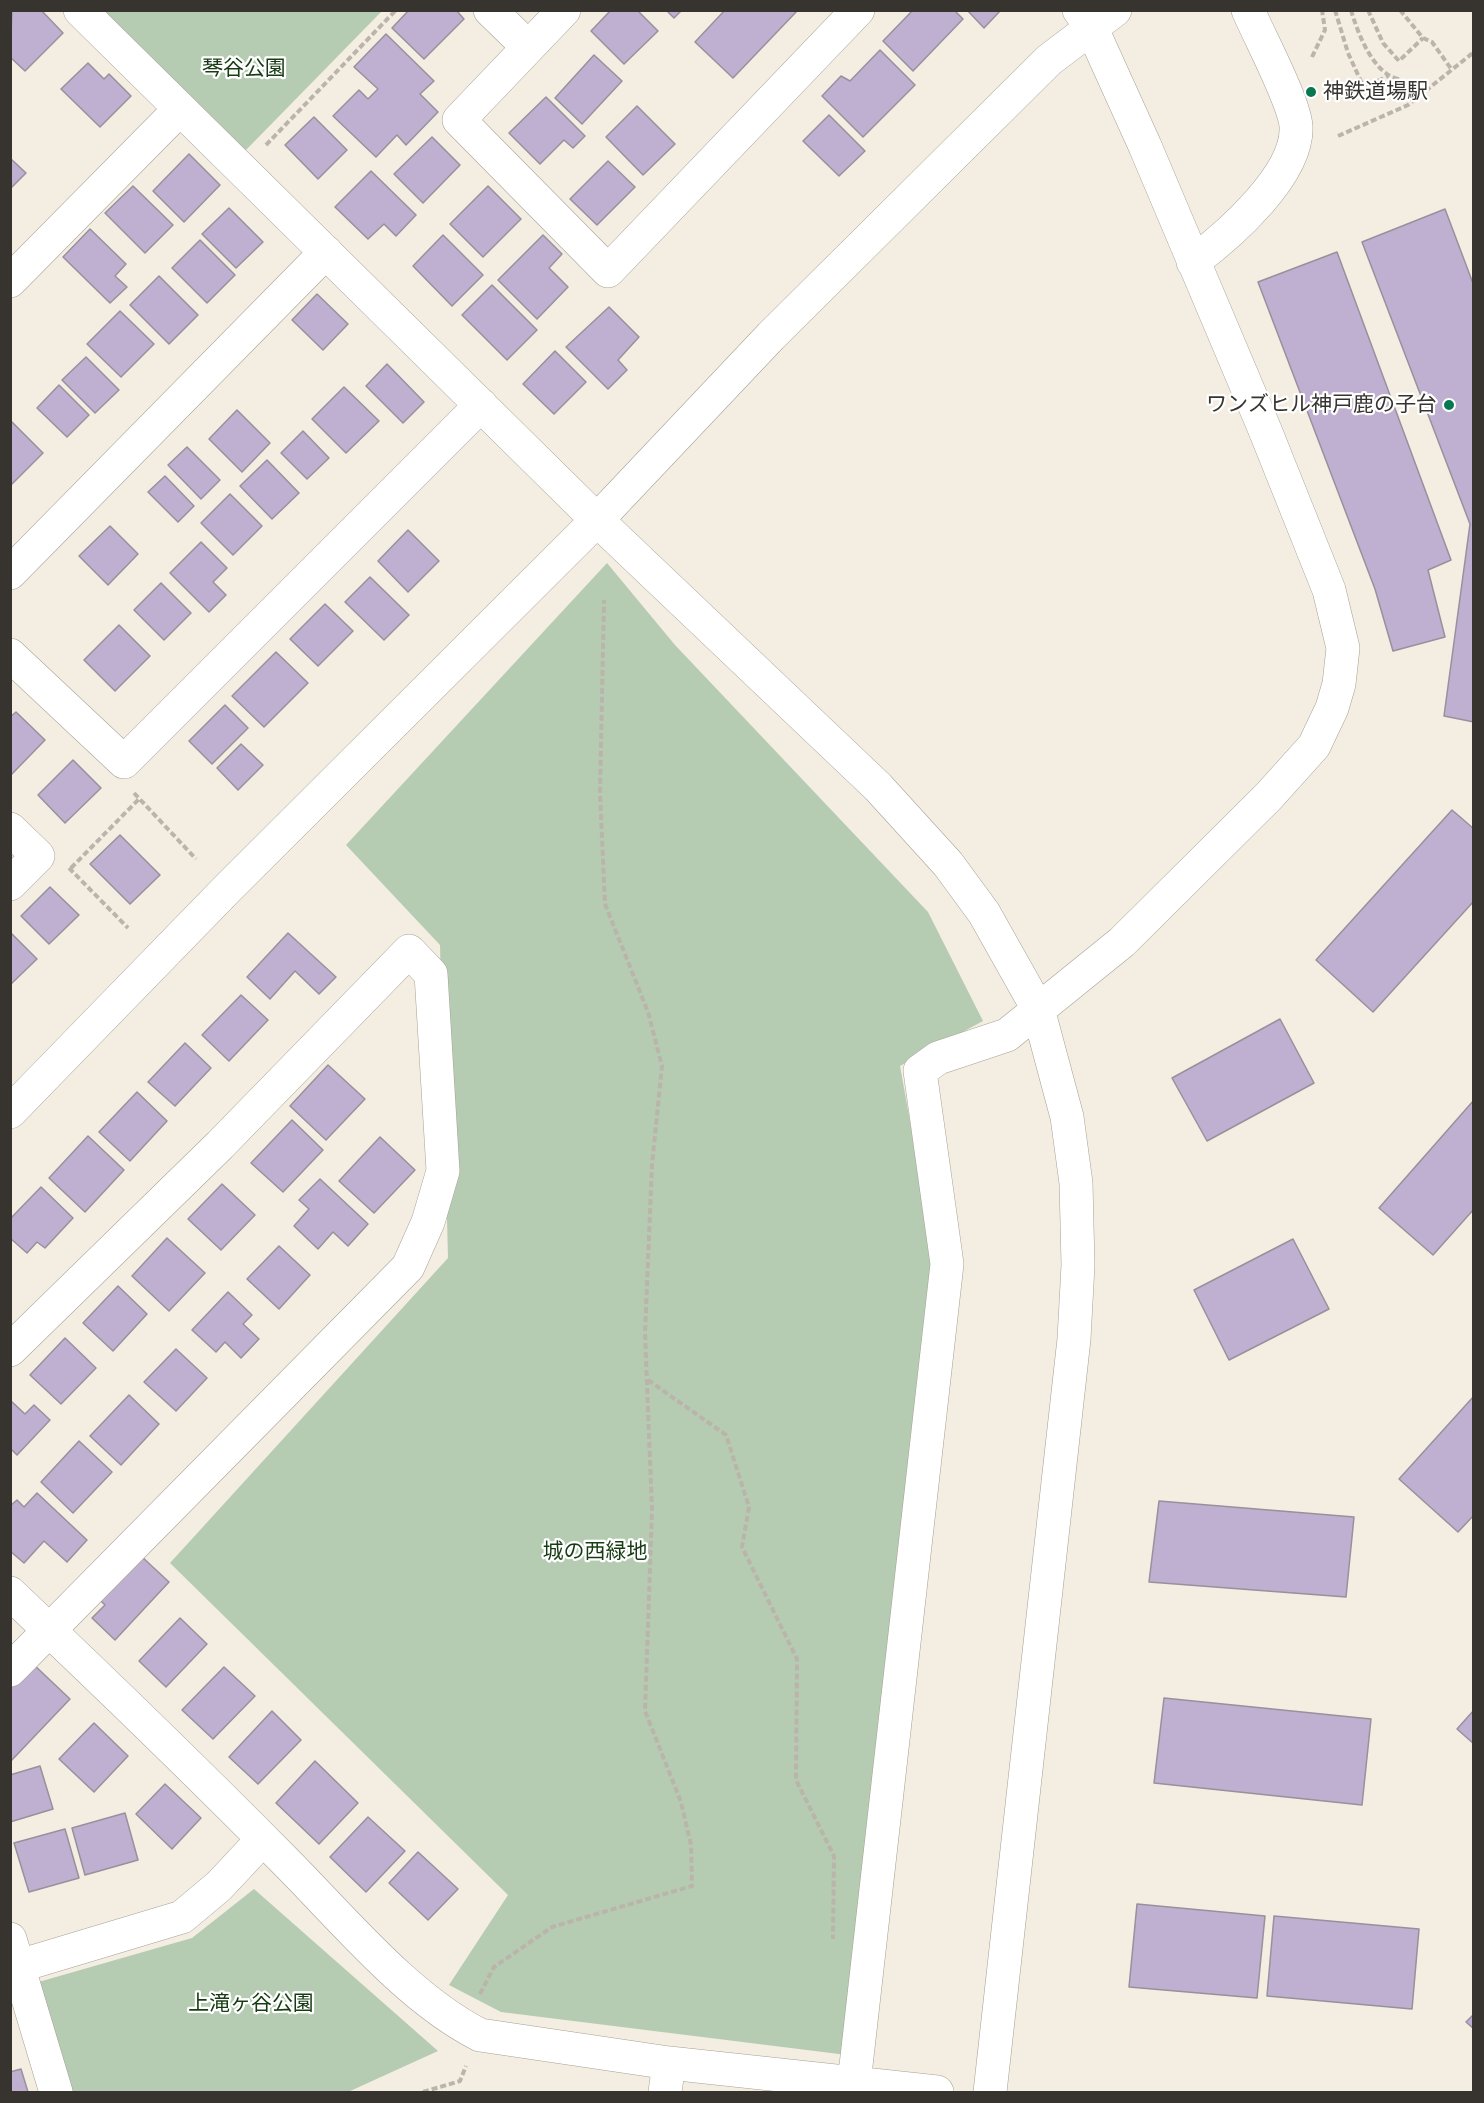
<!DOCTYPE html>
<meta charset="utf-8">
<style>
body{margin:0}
#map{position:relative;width:1484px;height:2103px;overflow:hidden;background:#f4ede1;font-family:"Alegreya Sans",sans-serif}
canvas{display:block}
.frame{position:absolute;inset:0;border:12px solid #373430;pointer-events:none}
</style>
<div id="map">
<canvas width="1484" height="2103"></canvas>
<div class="frame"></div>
</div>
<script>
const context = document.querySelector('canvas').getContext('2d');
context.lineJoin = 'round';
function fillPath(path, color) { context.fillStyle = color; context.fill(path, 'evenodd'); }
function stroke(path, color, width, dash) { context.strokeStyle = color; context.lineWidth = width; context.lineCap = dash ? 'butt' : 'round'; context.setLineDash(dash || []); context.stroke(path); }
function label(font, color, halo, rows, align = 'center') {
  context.font = font + ' "Alegreya Sans","Noto Sans JP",sans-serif'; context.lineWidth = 4.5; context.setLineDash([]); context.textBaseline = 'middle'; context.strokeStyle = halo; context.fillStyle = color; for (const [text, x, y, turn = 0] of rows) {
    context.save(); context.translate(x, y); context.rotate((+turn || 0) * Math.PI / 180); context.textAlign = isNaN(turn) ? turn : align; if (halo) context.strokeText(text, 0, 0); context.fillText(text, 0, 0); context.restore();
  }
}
const green = new Path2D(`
 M 101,11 L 382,11 L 245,151 Z
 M 607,563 L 675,645 L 928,912 L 983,1021 L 900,1066 L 936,1265 L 847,2055 L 501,2012 L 449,1985 L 508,1895 L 170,1563 L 448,1258 L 440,945 L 346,845 Z
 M 254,1889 L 438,2051 L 348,2092 L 70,2092 L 35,1983 L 192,1938 Z`);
const building = new Path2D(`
 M 12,10 L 41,10 L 63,33 L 25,71 L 10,57 Z
 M 409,10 L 456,10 L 464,19 L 424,59 L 392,28 Z
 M 611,10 L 637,10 L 658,31 L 624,64 L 591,31 Z
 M 666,10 L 682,10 L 674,18 Z
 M 725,10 L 798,10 L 733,78 L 695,42 Z
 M 913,10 L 954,10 L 963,19 L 913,71 L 883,41 Z
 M 967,10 L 1001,10 L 984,28 Z
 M 386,34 L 434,81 L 420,94 L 438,112 L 406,145 L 397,135 L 376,157 L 333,116 L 359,90 L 368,99 L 378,89 L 354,67 Z
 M 880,50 L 915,85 L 863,137 L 822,96 L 841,76 L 850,81 Z
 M 594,55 L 622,81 L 582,124 L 555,98 Z
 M 88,63 L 104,79 L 109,74 L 131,96 L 100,127 L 61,89 Z
 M 546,97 L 585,136 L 573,148 L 564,140 L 540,164 L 509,133 Z
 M 637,106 L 675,144 L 643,175 L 606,137 Z
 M 829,115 L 865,151 L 839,176 L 803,141 Z
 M 314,117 L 347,150 L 318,179 L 285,145 Z
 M 432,137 L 460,165 L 423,203 L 394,174 Z
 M 189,154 L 220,185 L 184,222 L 153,191 Z
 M 10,158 L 26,173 L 10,189 Z
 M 608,161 L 635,187 L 597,225 L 570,199 Z
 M 371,171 L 416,215 L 396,236 L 384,224 L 368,239 L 335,207 Z
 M 133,186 L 173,225 L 145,253 L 105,213 Z
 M 488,186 L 521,219 L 483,257 L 450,224 Z
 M 229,208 L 263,242 L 236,268 L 202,234 Z
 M 1445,209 L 1474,286 L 1474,722 L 1444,716 L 1470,524 L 1362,242 Z
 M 90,229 L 126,264 L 115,276 L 127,287 L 110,303 L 63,257 Z
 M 443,235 L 483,275 L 452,306 L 413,266 Z
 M 543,235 L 562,254 L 549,268 L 568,287 L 537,319 L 498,280 Z
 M 200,240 L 235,275 L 207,303 L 172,268 Z
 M 1337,252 L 1451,560 L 1428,570 L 1445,637 L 1393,651 L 1375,589 L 1258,282 Z
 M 159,276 L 198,315 L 169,344 L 130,305 Z
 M 492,285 L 537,330 L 507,360 L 462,315 Z
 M 317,294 L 348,324 L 323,350 L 292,320 Z
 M 609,307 L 639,337 L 618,360 L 627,370 L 608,389 L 566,347 Z
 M 120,311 L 154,344 L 121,377 L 87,344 Z
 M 555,351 L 586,382 L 554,414 L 523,384 Z
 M 86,357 L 119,390 L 95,413 L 62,380 Z
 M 387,364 L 424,402 L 403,423 L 366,386 Z
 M 59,385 L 89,415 L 67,437 L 37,408 Z
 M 344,387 L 379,421 L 346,453 L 312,419 Z
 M 237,410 L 270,443 L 242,472 L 209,439 Z
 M 12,422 L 43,453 L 10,486 L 10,423 Z
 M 303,431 L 329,458 L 307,479 L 281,453 Z
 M 187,447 L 220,480 L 201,499 L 168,465 Z
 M 267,460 L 299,493 L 272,519 L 240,486 Z
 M 165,476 L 194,506 L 178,522 L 148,492 Z
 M 230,494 L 262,526 L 233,555 L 201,523 Z
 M 110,526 L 138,554 L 108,585 L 79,556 Z
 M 408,530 L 439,561 L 408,592 L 378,561 Z
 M 201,542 L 227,568 L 213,582 L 226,595 L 209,612 L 170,573 Z
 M 370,577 L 409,615 L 384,640 L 345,602 Z
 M 161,583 L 191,613 L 164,640 L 134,610 Z
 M 325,604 L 353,631 L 318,666 L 290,639 Z
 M 119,625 L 150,656 L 115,691 L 84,660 Z
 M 276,652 L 308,683 L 264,727 L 232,696 Z
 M 225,705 L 248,728 L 212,764 L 189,741 Z
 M 16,712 L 45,740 L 11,775 L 10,717 Z
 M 241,744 L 263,765 L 238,790 L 217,768 Z
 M 73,760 L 101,788 L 65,823 L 38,795 Z
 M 1452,810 L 1474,829 L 1474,901 L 1373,1012 L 1316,960 Z
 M 120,835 L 160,875 L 130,904 L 90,864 Z
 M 50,887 L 79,915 L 49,944 L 21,916 Z
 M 10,932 L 37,959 L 10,985 Z
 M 288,933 L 336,977 L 319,994 L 295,971 L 270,999 L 247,977 Z
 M 241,995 L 268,1020 L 229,1061 L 202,1035 Z
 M 1280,1019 L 1314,1083 L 1207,1141 L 1172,1078 Z
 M 185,1043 L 211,1068 L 175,1106 L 148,1082 Z
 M 328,1065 L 365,1099 L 326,1140 L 290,1106 Z
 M 137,1092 L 167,1121 L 130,1161 L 99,1132 Z
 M 1474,1100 L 1474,1209 L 1433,1255 L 1379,1208 Z
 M 292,1120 L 323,1150 L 283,1192 L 251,1163 Z
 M 88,1136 L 124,1170 L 85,1212 L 49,1178 Z
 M 380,1137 L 415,1170 L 374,1213 L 339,1181 Z
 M 320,1179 L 368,1224 L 348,1246 L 333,1232 L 318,1249 L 294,1226 L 309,1209 L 299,1200 Z
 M 222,1184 L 255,1215 L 221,1250 L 188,1219 Z
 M 41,1187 L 73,1218 L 45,1248 L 37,1242 L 27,1253 L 10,1238 L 10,1219 Z
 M 167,1238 L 205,1273 L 169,1311 L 132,1276 Z
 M 1293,1239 L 1329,1309 L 1229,1360 L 1194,1290 Z
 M 279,1246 L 310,1275 L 279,1309 L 247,1279 Z
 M 118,1286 L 147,1314 L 113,1351 L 83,1323 Z
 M 228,1292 L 252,1315 L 243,1324 L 259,1339 L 241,1358 L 225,1342 L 216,1352 L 192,1330 Z
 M 65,1338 L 96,1368 L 61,1404 L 30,1375 Z
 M 176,1349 L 207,1378 L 176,1411 L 144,1382 Z
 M 129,1395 L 159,1424 L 121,1465 L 90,1436 Z
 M 1474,1396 L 1474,1515 L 1458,1532 L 1399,1479 Z
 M 10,1400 L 25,1414 L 34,1405 L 50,1420 L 17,1455 L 10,1448 Z
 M 79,1441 L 112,1472 L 73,1513 L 41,1482 Z
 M 37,1493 L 87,1540 L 67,1562 L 44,1541 L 24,1563 L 10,1551 L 10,1506 L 17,1500 L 24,1507 Z
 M 1159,1501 L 1354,1517 L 1346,1597 L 1149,1582 Z
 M 141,1556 L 169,1582 L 115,1640 L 92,1618 L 105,1605 L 100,1600 Z
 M 180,1618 L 207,1644 L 166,1687 L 139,1661 Z
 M 32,1663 L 70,1699 L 10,1762 L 10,1687 Z
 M 224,1667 L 255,1696 L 213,1739 L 182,1710 Z
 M 1164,1698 L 1371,1719 L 1362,1805 L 1154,1783 Z
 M 1474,1710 L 1474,1744 L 1457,1729 Z
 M 272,1711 L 301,1740 L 258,1784 L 229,1757 Z
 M 94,1723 L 128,1756 L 94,1792 L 59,1759 Z
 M 315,1761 L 358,1803 L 319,1844 L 276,1803 Z
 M 40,1766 L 53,1809 L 10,1822 L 10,1775 Z
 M 165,1784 L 201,1818 L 172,1849 L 136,1814 Z
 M 125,1813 L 138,1860 L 85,1875 L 72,1828 Z
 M 368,1817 L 405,1851 L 366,1892 L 330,1857 Z
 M 65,1829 L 79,1878 L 29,1892 L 14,1843 Z
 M 418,1852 L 458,1889 L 428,1920 L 389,1883 Z
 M 1137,1904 L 1265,1916 L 1257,1998 L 1129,1987 Z
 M 1274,1916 L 1419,1929 L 1412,2009 L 1267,1996 Z
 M 1474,2014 L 1474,2029 L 1466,2022 Z
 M 21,2069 L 28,2092 L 10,2092 L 10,2072 Z`);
const path = new Path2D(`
 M 1335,10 L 1348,53 L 1364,88 L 1388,76
 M 1351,10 C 1358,34 1373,73 1398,79 L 1413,101
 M 1368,10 L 1383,43 L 1399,61 L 1423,38
 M 1400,10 L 1423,38 L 1432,42 L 1452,70
 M 1312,57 L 1325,30 L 1322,10
 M 1338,136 L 1408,105 L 1474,52
 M 266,145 L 396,10
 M 134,793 L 196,859
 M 69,868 L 128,928
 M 71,868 L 139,799
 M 648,1380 L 726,1435 L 749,1507 L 742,1547 L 797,1659 L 796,1780 L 834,1856 L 833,1939
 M 480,1994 L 494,1967 L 552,1927 L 692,1886 L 691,1845 L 681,1802 L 645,1711 L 652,1510 L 645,1333 L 652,1165 L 662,1066 L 648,1012 L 605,904 L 600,793 L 604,600
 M 423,2092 L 460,2081 L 466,2066`);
const minor = new Path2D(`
 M 80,10 L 597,520 L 878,787 L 948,864 L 984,913 L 1038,1009 L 1067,1117 L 1076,1183 L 1078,1265 L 1074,1339 L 990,2092
 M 490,10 L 528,47
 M 564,10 L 459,120 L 608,271 L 858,10
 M 1193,262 C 1229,235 1299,174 1296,126 C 1294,101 1259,36 1248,10
 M 10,281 L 180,109
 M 10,573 L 326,252
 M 10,655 L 124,762 L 481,405
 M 10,829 L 38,856 L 10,884
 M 10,1112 L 227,889 L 597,520 L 771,336 L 1049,60 L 1115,10
 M 10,1350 L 220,1145 L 409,951 L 431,974 L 443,1171 L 428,1222 L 408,1267 L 10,1670
 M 10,1593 C 103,1681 195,1770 284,1860 C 342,1918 407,1998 480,2035 L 669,2063 L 937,2092
 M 10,1939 L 56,2092
 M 19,1966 L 182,1917 L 219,1886 L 263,1839
 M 665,2092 L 669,2063
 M 853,2092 L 947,1264 L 920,1071 L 938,1058 L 1007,1035 L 1122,942 L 1269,796 L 1314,746 L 1332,708 L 1339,684 L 1343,648 L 1329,590 L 1265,430 L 1145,146 L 1092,29 L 1079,10`);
const markers = [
 [1311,92,6,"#087852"],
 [1449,405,6,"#087852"]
];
const parkNames = [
 ["琴谷公園",244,69],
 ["城の西緑地",595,1552],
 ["上滝ヶ谷公園",251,2004]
];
const poiNames = [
 ["神鉄道場駅",1323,92],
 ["ワンズヒル神戸鹿の子台",1437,405,"right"]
];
fillPath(green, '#b5ccb2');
fillPath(building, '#bfb0d1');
stroke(building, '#96919c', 1.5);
stroke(minor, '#a7a196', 34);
stroke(path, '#bab4ab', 4, [6, 3]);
stroke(minor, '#fff', 33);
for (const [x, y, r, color] of markers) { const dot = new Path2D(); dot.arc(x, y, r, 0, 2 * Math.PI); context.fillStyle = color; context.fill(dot); stroke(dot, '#fff', 2); }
label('21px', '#173c13', '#fff', parkNames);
label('21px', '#373430', '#fff', poiNames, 'left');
</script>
